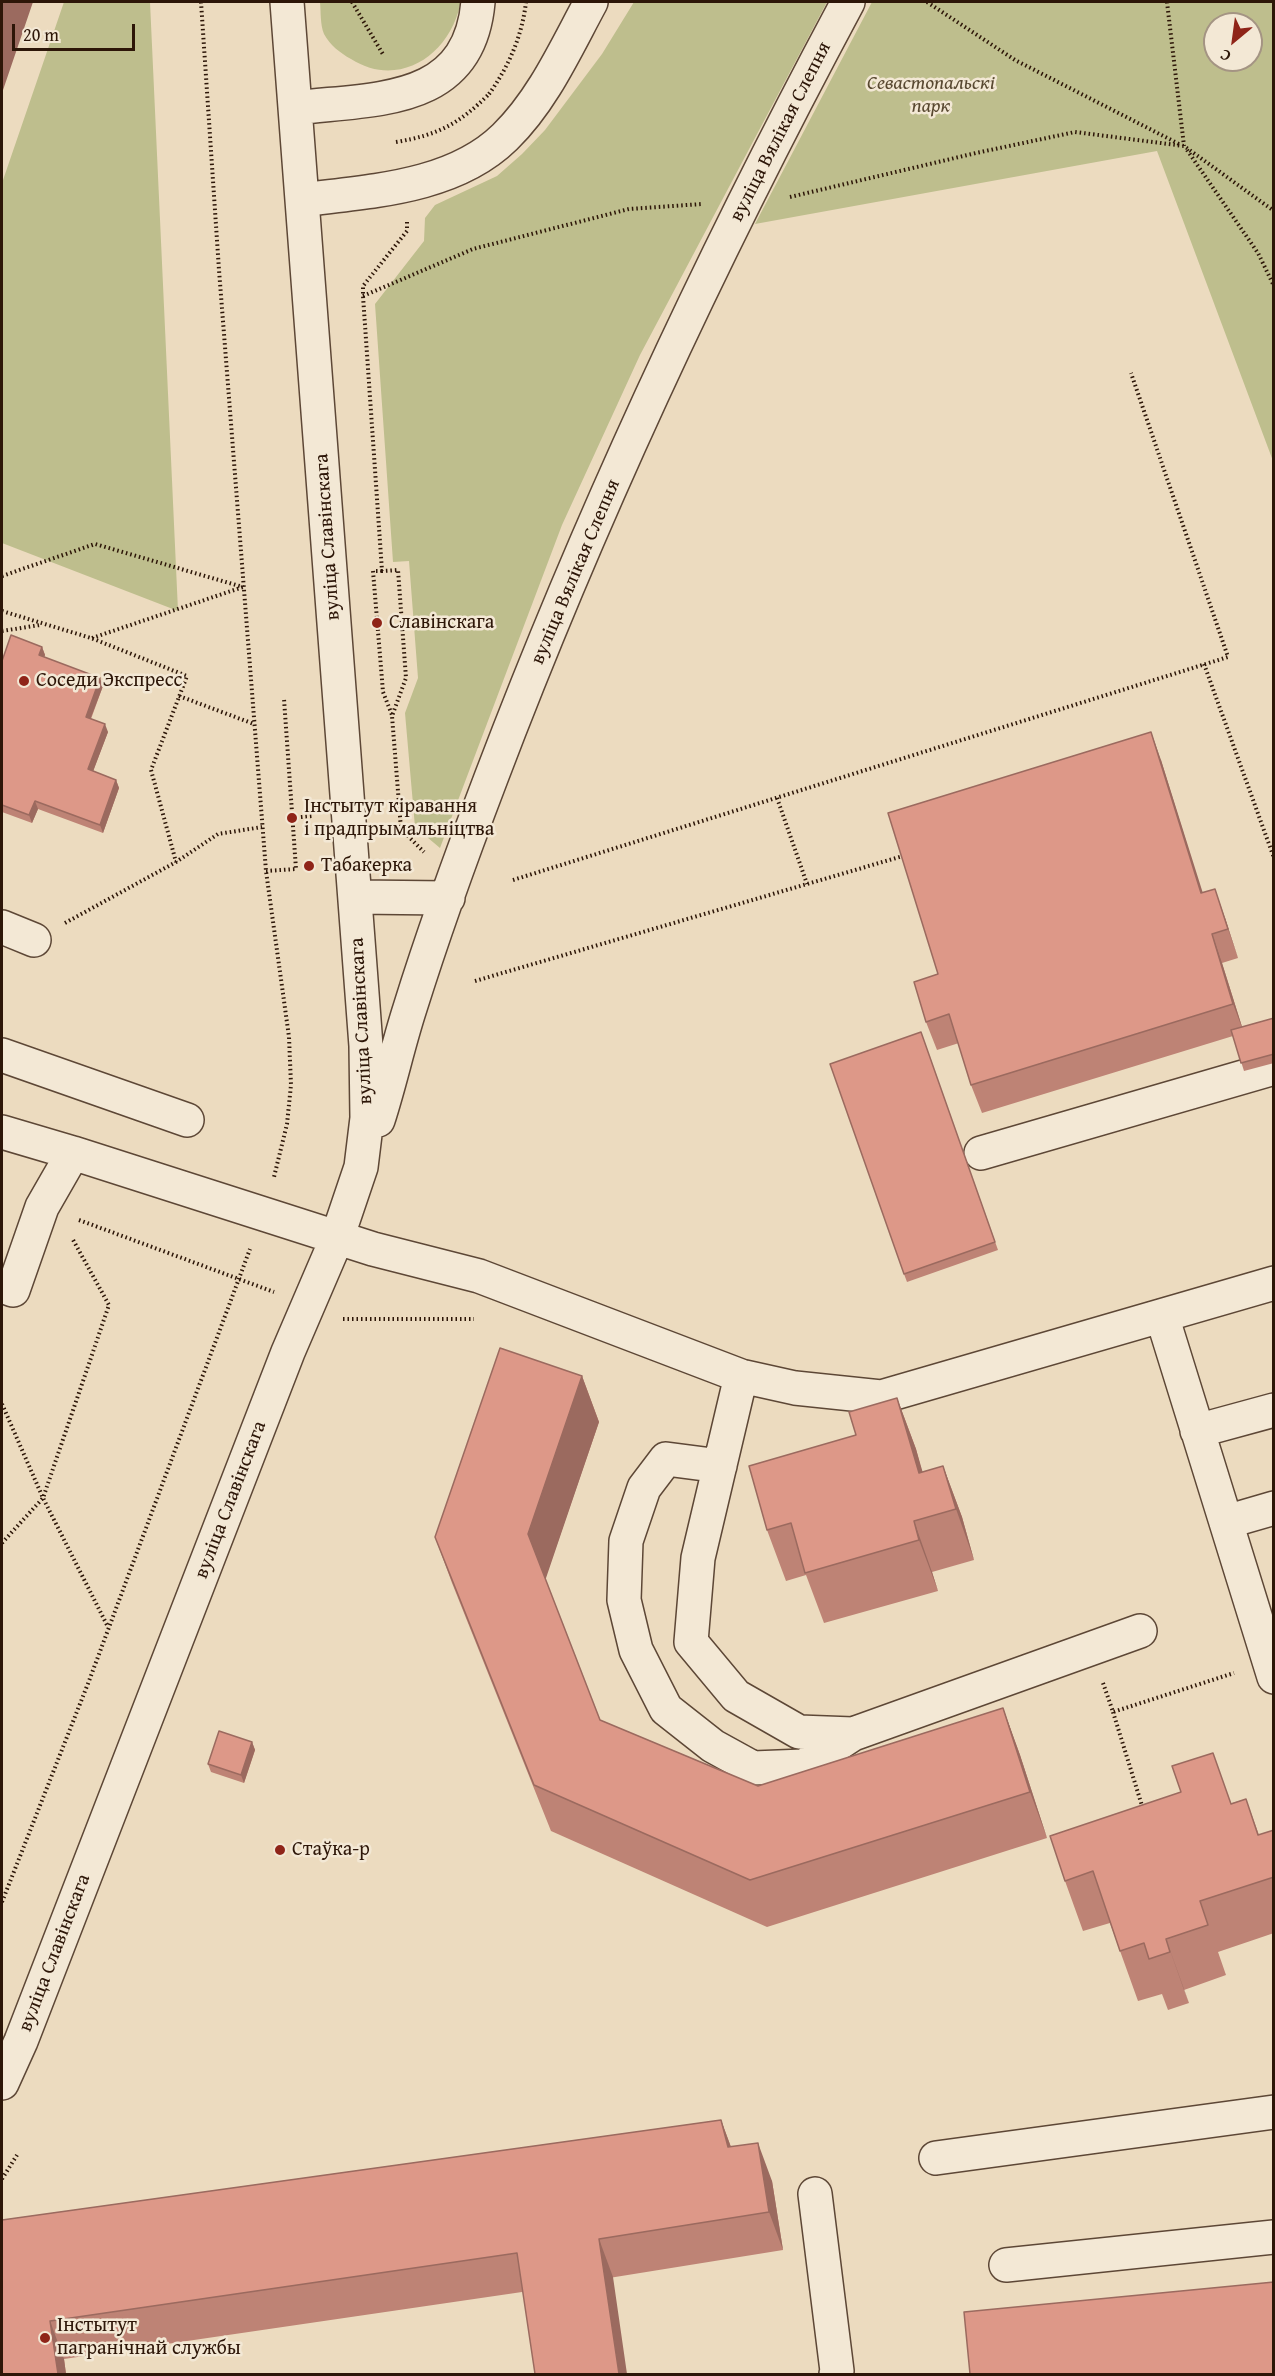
<!DOCTYPE html>
<meta charset="utf-8">
<style>
body{margin:0}
#map{position:relative;width:1275px;height:2376px;overflow:hidden;background:#ecdbbf;font-family:"Gentium Book Plus",serif}
canvas{display:block}
.frame{position:absolute;inset:0;border:3px solid #2d1608;pointer-events:none}
.north{position:absolute;left:1203px;top:12px;width:60px;height:60px;box-sizing:border-box;background:#f3e8d5;border:2px solid #a49483;border-radius:50%;rotate:209deg;font-size:16px;font-weight:700;line-height:24px;text-align:center;color:#2d1608}
.north::after{content:'';display:block;margin:auto;width:21px;height:27px;background:#8f2418;clip-path:polygon(50% 0,100% 100%,50% 72%,0 100%)}
.scale{position:absolute;left:12px;top:24px;width:123px;height:27px;box-sizing:border-box;border:3px solid #2d1608;border-top:0;padding-left:8px;font-size:18px;line-height:21px;white-space:nowrap;color:#2d1608;-webkit-text-stroke:4px #f3e8d5;paint-order:stroke}
</style>
<div id="map">
<canvas width="1275" height="2376"></canvas>
<div class="frame"></div>
<div class="north">С</div>
<div class="scale">20 m</div>
</div>
<script>
const context = document.querySelector('canvas').getContext('2d');
context.lineJoin = 'round';
function fillPath(path, color) { context.fillStyle = color; context.fill(path, 'evenodd'); }
function stroke(path, color, width, dash) { context.strokeStyle = color; context.lineWidth = width; context.lineCap = dash ? 'butt' : 'round'; context.setLineDash(dash || []); context.stroke(path); }
function label(font, color, halo, rows, align = 'center') {
  context.font = font + ' "Gentium Book Plus",serif'; context.lineWidth = 5; context.setLineDash([]); context.textBaseline = 'middle'; context.strokeStyle = halo; context.fillStyle = color; for (const [text, x, y, turn = 0] of rows) {
    context.save(); context.translate(x, y); context.rotate((+turn || 0) * Math.PI / 180); context.textAlign = isNaN(turn) ? turn : align; if (halo) context.strokeText(text, 0, 0); context.fillText(text, 0, 0); context.restore();
  }
}
const green = new Path2D(`
 M 64,2 L 150,2 L 178,611 L 2,543 L 2,183 Z
 M 320,2 L 460,2 L 460,5 C 449,56 398,89 351,59 C 340,53 330,45 324,34 C 320,24 321,12 320,2 Z
 M 634,2 L 827,2 L 640,355 L 562,525 L 440,848 L 415,827 L 405,713 L 418,678 L 409,561 L 393,562 L 375,304 L 424,241 L 425,218 L 435,205 L 497,176 L 522,154 L 545,130 L 602,54 Z
 M 872,2 L 1273,2 L 1273,461 L 1157,151 L 755,224 ZM 1215,24 L 1251,24 L 1251,60 L 1215,60 Z`);
const path = new Path2D(`
 M 201,2 L 219,270 L 266,871 L 289,1037 L 291,1085 L 287,1124 L 274,1177
 M 352,2 L 384,56
 M 927,2 L 1015,60 L 1179,144
 M 1167,2 L 1184,146
 M 489,94 C 509,66 522,36 526,2
 M 396,142 C 438,135 459,124 489,94
 M 1187,150 L 1258,253 L 1274,286
 M 790,197 L 976,153 L 1075,132 L 1184,146 L 1274,211
 M 407,222 L 407,231 L 363,286 L 363,296 L 382,571 L 398,570 L 406,678 L 392,716 L 401,829 L 424,852
 M 363,296 L 473,249 L 629,209 L 702,204
 M 382,571 L 373,571 L 383,692 L 392,715
 M 2,576 L 95,544 L 243,587
 M 2,611 L 91,638 L 187,676 L 151,770 L 176,862
 M 2,631 L 40,625
 M 92,638 L 243,587
 M 1204,664 L 1274,858
 M 179,696 L 254,724
 M 777,798 L 807,884
 M 292,818 L 312,816
 M 266,871 L 296,869 L 284,699
 M 513,880 L 1228,657 L 1131,373
 M 65,923 L 176,862 L 218,834 L 262,827
 M 475,981 L 903,856
 M 79,1220 L 274,1292
 M 343,1319 L 474,1319
 M 2,1404 L 43,1498 L 108,1627
 M 2,1543 L 43,1498 L 109,1305 L 72,1238
 M 1103,1683 L 1113,1712 L 1234,1673
 M 1113,1712 L 1143,1809
 M 2,1902 L 89,1681 L 250,1249
 M 2,2179 L 17,2155`);
const minor = new Path2D(`
 M 295,108 C 375,98 469,106 478,2
 M 302,200 C 370,191 453,188 505,137 C 543,100 566,48 591,2
 M 356,897 L 448,898
 M 2,927 L 34,940
 M 2,1055 L 187,1120
 M 378,1120 C 390,1083 398,1045 410,1008 C 434,931 462,854 491,778 C 592,512 714,252 848,2
 M 2,1132 L 73,1153 L 373,1249 L 479,1276 L 741,1376 L 795,1388 L 881,1397 L 1274,1283
 M 981,1153 L 1274,1068
 M 2,1286 L 13,1290 L 42,1207 L 73,1153
 M 1162,1316 L 1274,1677
 M 741,1376 L 698,1558 L 691,1642 L 736,1696 L 799,1732 L 853,1734 L 1140,1631
 M 1197,1431 L 1274,1410
 M 720,1466 L 666,1459 L 644,1488 L 626,1541 L 624,1600 L 636,1650 L 666,1709 L 713,1746 L 753,1768 L 804,1766 L 853,1734
 M 1226,1522 L 1274,1508
 M 2,2083 L 21,2041 L 288,1352 L 337,1238 L 361,1167 L 367,1118 L 366,1046 L 287,2
 M 936,2158 L 1274,2112
 M 815,2194 L 837,2371 L 836,2374
 M 1006,2265 L 1274,2237`);
const wall = new Path2D(`
 M 42,647 L 45,655 L 44,657 L 103,686 L 91,719 L 108,732 L 93,771 L 116,780 L 119,788 L 103,833 L 38,809 L 32,823 L 2,812 L 2,661 Z
 M 1161,760 L 1202,893 L 1225,918 L 1238,958 L 1222,963 L 1242,1027 L 1274,1018 L 1274,1063 L 1244,1071 L 1233,1036 L 982,1113 L 971,1085 L 959,1043 L 937,1050 L 926,1022 L 938,974 Z
 M 921,1032 L 998,1250 L 907,1282 L 904,1274 Z
 M 582,1376 L 599,1422 L 545,1579 L 600,1720 L 758,1786 L 1003,1708 L 1020,1755 L 1047,1838 L 767,1927 L 551,1831 L 452,1583 L 435,1537 Z
 M 897,1398 L 916,1449 L 922,1472 L 943,1466 L 962,1517 L 974,1560 L 932,1572 L 938,1591 L 824,1623 L 806,1575 L 786,1581 L 767,1530 L 856,1435 Z
 M 252,1742 L 255,1750 L 244,1783 L 211,1772 L 208,1764 Z
 M 1246,1799 L 1259,1835 L 1274,1830 L 1274,1933 L 1218,1952 L 1226,1975 L 1184,1990 L 1189,2003 L 1168,2010 L 1162,1994 L 1138,2001 L 1110,1923 L 1083,1931 L 1065,1881 L 1232,1803 Z
 M 721,2120 L 731,2147 L 772,2181 L 783,2250 L 522,2292 L 64,2359 L 66,2374 L 2,2374 L 2,2220 Z`);
const shadedWall = new Path2D(`
 M 2,2 L 33,2 L 2,93 Z
 M 42,647 L 45,655 L 42,663 L 39,655 Z
 M 100,678 L 103,686 L 88,725 L 86,717 Z
 M 105,724 L 108,732 L 91,777 L 88,769 Z
 M 1151,732 L 1161,760 L 1212,922 L 1201,893 Z
 M 116,780 L 119,788 L 103,833 L 100,825 Z
 M 35,801 L 38,809 L 32,823 L 29,815 Z
 M 1215,889 L 1225,918 L 1238,958 L 1228,929 Z
 M 1212,934 L 1222,963 L 1244,1033 L 1233,1004 Z
 M 582,1376 L 599,1422 L 545,1581 L 528,1534 Z
 M 897,1398 L 916,1449 L 935,1515 L 919,1473 Z
 M 943,1466 L 962,1517 L 974,1560 L 956,1509 Z
 M 914,1521 L 932,1572 L 938,1591 L 919,1540 Z
 M 1003,1708 L 1020,1755 L 1047,1838 L 1030,1792 Z
 M 252,1742 L 255,1750 L 244,1783 L 241,1775 Z
 M 1166,1939 L 1184,1990 L 1189,2003 Z
 M 721,2120 L 735,2158 L 728,2147 Z
 M 758,2143 L 772,2181 L 783,2250 L 769,2212 Z
 M 599,2239 L 613,2277 L 627,2374 L 619,2374 Z
 M 50,2321 L 64,2359 L 66,2374 L 58,2374 Z`);
const building = new Path2D(`
 M 11,635 L 42,647 L 39,655 L 100,678 L 86,717 L 105,724 L 88,769 L 116,780 L 100,825 L 35,801 L 29,815 L 2,805 L 2,661 Z
 M 1151,732 L 1201,893 L 1215,889 L 1228,929 L 1212,934 L 1233,1004 L 971,1085 L 949,1014 L 926,1022 L 914,982 L 938,974 L 888,813 Z
 M 1274,1018 L 1274,1054 L 1241,1063 L 1231,1030 Z
 M 921,1032 L 995,1242 L 904,1274 L 830,1064 Z
 M 500,1348 L 582,1376 L 528,1534 L 600,1720 L 758,1786 L 1003,1708 L 1030,1792 L 750,1880 L 534,1785 L 435,1537 Z
 M 897,1398 L 919,1473 L 943,1466 L 956,1509 L 914,1521 L 919,1540 L 805,1573 L 791,1523 L 767,1530 L 749,1466 L 856,1435 L 849,1412 Z
 M 219,1731 L 252,1742 L 241,1775 L 208,1764 Z
 M 1213,1753 L 1231,1804 L 1246,1799 L 1258,1835 L 1274,1830 L 1274,1877 L 1200,1901 L 1208,1925 L 1166,1939 L 1170,1952 L 1149,1959 L 1144,1943 L 1120,1951 L 1093,1871 L 1065,1881 L 1050,1836 L 1181,1792 L 1172,1766 Z
 M 721,2120 L 728,2147 L 758,2143 L 769,2212 L 599,2239 L 619,2374 L 535,2374 L 517,2253 L 50,2321 L 58,2374 L 2,2374 L 2,2220 Z
 M 1274,2282 L 1274,2374 L 970,2374 L 964,2312 Z`);
const markers = [
 [377,623,6,"#8f2418"],
 [24,681,6,"#8f2418"],
 [292,818,6,"#8f2418"],
 [309,866,6,"#8f2418"],
 [280,1850,6,"#8f2418"],
 [45,2338,6,"#8f2418"]
];
const parkNames = [
 ["Севастопальскі",931,84],
 ["парк",931,107]
];
const streetNames = [
 ["вуліца Вялікая Слепня",781,132,-63],
 ["вуліца Славінскага",328,537,-94],
 ["вуліца Вялікая Слепня",576,572,-67],
 ["вуліца Славінскага",362,1021,-93],
 ["вуліца Славінскага",231,1500,-69],
 ["вуліца Славінскага",55,1953,-69]
];
const poiNames = [
 ["Славінскага",389,623],
 ["Соседи Экспресс",36,681],
 ["Інстытут кіравання",304,807],
 ["і прадпрымальніцтва",304,830],
 ["Табакерка",321,866],
 ["Стаўка-р",292,1850],
 ["Інстытут",57,2326],
 ["пагранічнай службы",57,2349]
];
fillPath(green, '#bebe8d');
stroke(minor, '#5d4736', 36);
stroke(path, '#2d1608', 4, [1.5, 3]);
stroke(minor, '#f3e8d5', 33);
fillPath(wall, '#be8375');
fillPath(shadedWall, '#9b6a5f');
fillPath(building, '#dd9888');
stroke(building, '#9b6a5f', 1.5);
for (const [x, y, r, color] of markers) { const dot = new Path2D(); dot.arc(x, y, r, 0, 2 * Math.PI); context.fillStyle = color; context.fill(dot); stroke(dot, '#f3e8d5', 2); }
label('italic 20px', '#584830', '#f3e8d5', parkNames);
label('20px', '#2d1608', '#f3e8d5', streetNames);
label('20px', '#2d1608', '#f3e8d5', poiNames, 'left');
</script>
